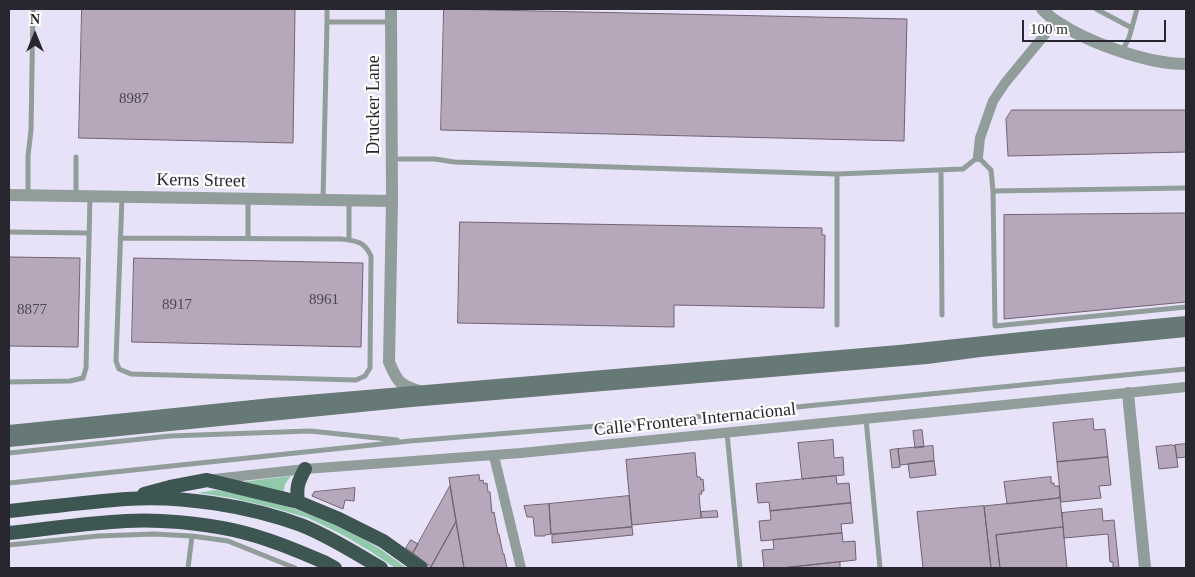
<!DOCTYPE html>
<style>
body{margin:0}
#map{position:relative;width:1195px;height:577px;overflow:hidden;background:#e8e2f9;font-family:"Times New Roman",serif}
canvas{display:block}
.frame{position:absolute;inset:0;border:10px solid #28262e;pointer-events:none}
.north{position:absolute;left:10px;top:10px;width:50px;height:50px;-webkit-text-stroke:4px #fff;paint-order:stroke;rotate:0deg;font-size:14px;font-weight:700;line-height:20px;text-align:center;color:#28262e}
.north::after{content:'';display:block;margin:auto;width:18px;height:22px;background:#28262e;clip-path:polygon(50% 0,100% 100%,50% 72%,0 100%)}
.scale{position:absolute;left:1022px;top:20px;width:144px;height:22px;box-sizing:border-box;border:2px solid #28262e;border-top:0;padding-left:6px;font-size:15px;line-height:18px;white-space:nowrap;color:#28262e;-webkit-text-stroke:4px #fff;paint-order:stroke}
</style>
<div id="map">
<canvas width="1195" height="577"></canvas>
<div class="frame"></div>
<div class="north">N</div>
<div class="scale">100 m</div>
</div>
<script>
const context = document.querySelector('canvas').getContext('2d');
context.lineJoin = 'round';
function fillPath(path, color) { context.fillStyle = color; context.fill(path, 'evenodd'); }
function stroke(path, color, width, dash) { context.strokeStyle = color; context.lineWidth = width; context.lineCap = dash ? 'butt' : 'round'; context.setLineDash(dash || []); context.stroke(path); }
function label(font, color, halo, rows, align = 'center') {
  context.font = font + ' "Times New Roman",serif'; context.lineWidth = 4.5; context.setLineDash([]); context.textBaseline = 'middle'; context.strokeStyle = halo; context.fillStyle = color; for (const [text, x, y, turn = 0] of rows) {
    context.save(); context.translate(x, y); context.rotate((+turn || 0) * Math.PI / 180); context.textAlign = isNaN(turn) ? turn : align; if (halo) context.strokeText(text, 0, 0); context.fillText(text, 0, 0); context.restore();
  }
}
const green = new Path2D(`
 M 291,476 L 285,484 L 283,495 L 232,483 Z
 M 215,490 C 271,499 323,515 372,544 C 384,551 395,560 407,568 L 395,568 L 370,551 L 341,534 L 308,518 L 274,508 L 232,498 L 198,493 Z`);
const building = new Path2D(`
 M 82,9 L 295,9 L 293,143 L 79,138 Z
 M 444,9 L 907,19 L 904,141 L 441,130 Z
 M 1012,110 L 1186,110 L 1186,152 L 1008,156 L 1006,119 Z
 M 1180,213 L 1186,213 L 1186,302 L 1004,319 L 1004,215 Z
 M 460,222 L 822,228 L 822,235 L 825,235 L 824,308 L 674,305 L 674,327 L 458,323 Z
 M 9,257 L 80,258 L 78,347 L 9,346 Z
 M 134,258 L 363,263 L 361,347 L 132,342 Z
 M 1093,419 L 1094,430 L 1105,429 L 1108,457 L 1057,462 L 1053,423 Z
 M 922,430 L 924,447 L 915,448 L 913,431 Z
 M 833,440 L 834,458 L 843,457 L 844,475 L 802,479 L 798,443 Z
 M 1186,444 L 1186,457 L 1177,458 L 1175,445 Z
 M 1172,445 L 1175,446 L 1178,467 L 1159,469 L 1156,447 Z
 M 933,446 L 934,461 L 900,465 L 898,449 Z
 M 898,449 L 900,467 L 892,468 L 890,450 Z
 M 695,453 L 697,477 L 700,477 L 701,480 L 703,479 L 704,491 L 701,491 L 702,494 L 699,494 L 701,518 L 632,525 L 626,460 Z
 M 1108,457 L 1111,485 L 1099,486 L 1101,498 L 1061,502 L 1057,462 Z
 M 934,461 L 936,475 L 910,478 L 908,464 Z
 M 479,475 L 480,481 L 483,480 L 484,484 L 487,483 L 488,492 L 490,492 L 492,513 L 494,512 L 498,534 L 499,534 L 503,554 L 504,554 L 507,568 L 464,568 L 449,478 Z
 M 836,476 L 837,484 L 849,483 L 851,503 L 770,511 L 769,502 L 758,503 L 756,484 Z
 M 1051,477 L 1051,483 L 1054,483 L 1054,486 L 1059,486 L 1060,497 L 1059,498 L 1007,504 L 1004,482 Z
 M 450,486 L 456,522 L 431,567 L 413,553 Z
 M 355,488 L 354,501 L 345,500 L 343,509 L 312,496 L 314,492 Z
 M 629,496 L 632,527 L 551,534 L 549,504 Z
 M 1059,497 L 1060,497 L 1063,527 L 996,535 L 1000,568 L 991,568 L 984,506 L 1059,498 Z
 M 851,503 L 853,523 L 841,524 L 842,533 L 761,541 L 759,521 L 771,520 L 770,511 Z
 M 549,504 L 551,534 L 545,535 L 545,536 L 535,536 L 533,517 L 527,517 L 524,506 Z
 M 984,506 L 991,568 L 923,568 L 917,512 Z
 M 1102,509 L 1103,521 L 1114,520 L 1119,568 L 1113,568 L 1113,562 L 1110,562 L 1108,534 L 1064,538 L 1062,513 Z
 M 717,511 L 718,517 L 701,518 L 701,512 Z
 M 456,522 L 464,568 L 432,568 L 431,567 Z
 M 632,527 L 633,535 L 552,543 L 552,535 Z
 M 1061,527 L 1063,527 L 1067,568 L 1000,568 L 996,535 Z
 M 842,533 L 843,542 L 855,541 L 856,560 L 782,568 L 764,568 L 762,550 L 774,549 L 773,540 Z
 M 411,540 L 418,544 L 413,553 L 406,548 Z
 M 840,562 L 840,568 L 782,568 Z`);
const service = new Path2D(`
 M 327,9 L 327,22
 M 1096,9 L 1132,28
 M 1122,51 L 1129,38 L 1137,9
 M 392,159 L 435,159 L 454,162 L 837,174 L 963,169 L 978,157 L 991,170 L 993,191 L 1186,188
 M 941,170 L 942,315
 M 993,191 L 995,326 L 1186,307
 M 28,195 L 28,156 L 31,130 L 33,9
 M 76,196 L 76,157
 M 323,199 L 327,22 L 391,22
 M 9,232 L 89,233
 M 120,238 L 341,239 C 356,241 364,241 371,256 L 370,368 L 365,376 L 356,380 L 131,374 L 119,369 L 116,361 L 122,197
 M 248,238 L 248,199
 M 349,240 L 349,201
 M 837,325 L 837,174
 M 9,382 L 70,381 L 83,378 L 86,368 L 90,197
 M 866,419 L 880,568
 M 727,433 L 740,568
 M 9,453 L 170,436 L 310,431 L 397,440
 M 9,483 L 410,441 L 622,424 L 1186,369
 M 9,545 L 98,536 L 154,534 L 192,536 L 228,541 L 295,568
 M 188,568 L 192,536`);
const minor = new Path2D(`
 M 978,157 L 980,138 L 993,101 L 1005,83 L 1056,21
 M 494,456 L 521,568
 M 214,479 L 305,469 L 521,453 L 1186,387`);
const tertiary = new Path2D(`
 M 391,9 L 392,201 L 389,362 C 397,381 399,385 419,391
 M 1042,9 C 1046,13 1051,18 1056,21 C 1088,43 1148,64 1186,64
 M 9,195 L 392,201
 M 1128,393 L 1145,568`);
const secondary = new Path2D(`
 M 9,431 L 272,404 L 899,351 L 1069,333 L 1186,322
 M 9,441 L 411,401 L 927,358 L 980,351 L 1186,331`);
const trunk = new Path2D(`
 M 144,494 L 170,487 L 207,480 L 298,502 L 339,519 L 383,541 L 421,568
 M 298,502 C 296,487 298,482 305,469
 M 9,511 C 48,507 87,502 126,499 C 181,495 249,506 301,525 C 329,536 355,553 381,568
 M 9,533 C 48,529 87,523 126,521 C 159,519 200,523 233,530 C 265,537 296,550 326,563 L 335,568`);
const numberNames = [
 ["8987",134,99],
 ["8961",324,300],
 ["8917",177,305],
 ["8877",32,310]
];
const streetNames = [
 ["Drucker Lane",374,105,-90],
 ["Kerns Street",201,181,1],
 ["Calle Frontera Internacional",695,420,-6]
];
fillPath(green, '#92c9ab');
fillPath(building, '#b7a7ba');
stroke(building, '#706273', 1);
stroke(service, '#909d9a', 5);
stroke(minor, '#909d9a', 10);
stroke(tertiary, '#909d9a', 12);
stroke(secondary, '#677976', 12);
stroke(trunk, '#3e5652', 14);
label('15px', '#4c4651', null, numberNames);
label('18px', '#28262e', '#fff', streetNames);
</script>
